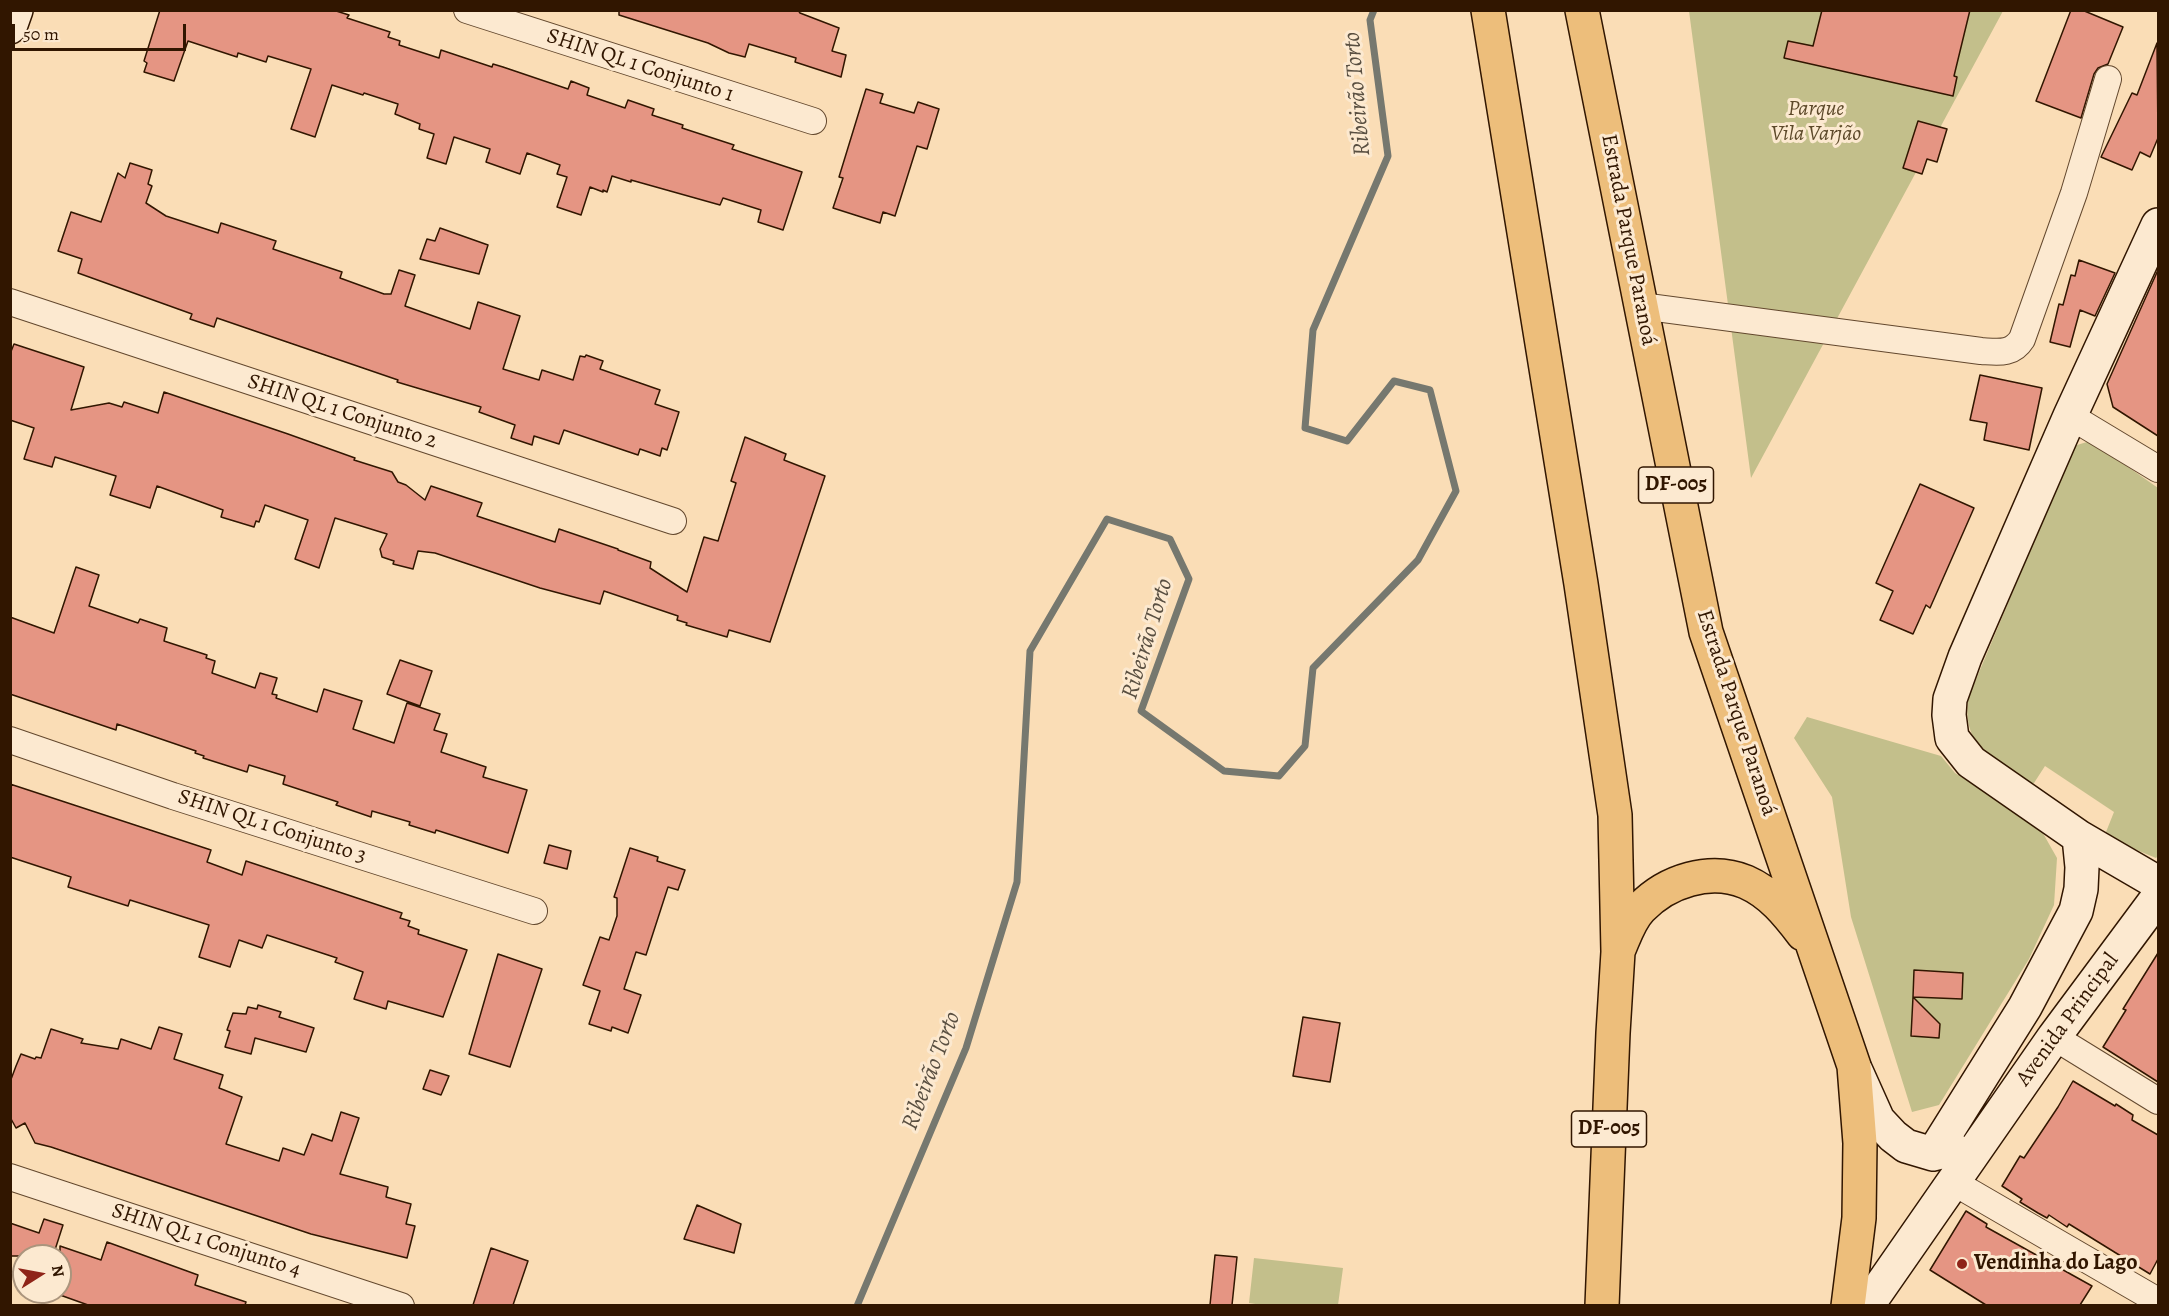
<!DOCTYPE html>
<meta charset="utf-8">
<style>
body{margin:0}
#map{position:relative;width:2169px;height:1316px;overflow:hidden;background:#faddb6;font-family:Alegreya,serif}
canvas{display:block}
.frame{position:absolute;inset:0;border:12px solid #311600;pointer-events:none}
.north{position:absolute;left:12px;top:1244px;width:60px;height:60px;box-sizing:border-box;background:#fce9d0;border:2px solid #ab957d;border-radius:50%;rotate:79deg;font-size:16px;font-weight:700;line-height:24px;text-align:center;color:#311600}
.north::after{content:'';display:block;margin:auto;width:21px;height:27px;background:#8f2418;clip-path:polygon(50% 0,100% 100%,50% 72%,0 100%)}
.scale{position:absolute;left:12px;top:24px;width:174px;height:27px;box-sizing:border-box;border:3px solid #311600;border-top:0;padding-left:8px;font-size:18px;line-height:21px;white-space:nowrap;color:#311600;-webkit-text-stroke:4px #fce9d0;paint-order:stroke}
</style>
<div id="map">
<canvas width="2169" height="1316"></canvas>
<div class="frame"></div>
<div class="north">N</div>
<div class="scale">50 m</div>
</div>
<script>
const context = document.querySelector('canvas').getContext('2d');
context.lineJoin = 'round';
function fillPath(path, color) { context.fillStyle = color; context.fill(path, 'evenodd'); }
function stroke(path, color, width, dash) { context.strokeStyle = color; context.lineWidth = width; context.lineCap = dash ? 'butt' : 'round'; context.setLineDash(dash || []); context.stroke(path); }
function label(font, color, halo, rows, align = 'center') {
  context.font = font + ' Alegreya,serif'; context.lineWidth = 6; context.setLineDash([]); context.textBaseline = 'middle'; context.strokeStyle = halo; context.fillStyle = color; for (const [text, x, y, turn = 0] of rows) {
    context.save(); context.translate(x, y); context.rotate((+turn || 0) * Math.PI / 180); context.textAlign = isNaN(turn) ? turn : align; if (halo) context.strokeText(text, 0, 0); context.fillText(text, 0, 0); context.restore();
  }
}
const green = new Path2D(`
 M 1689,11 L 2003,11 L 1751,478 Z
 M 2087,442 L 2097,445 L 2158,488 L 2158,856 L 2156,858 L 2110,839 L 2106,832 L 2114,812 L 2045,766 L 2034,783 L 2023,785 C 1991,758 1960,743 1969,696 L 2073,449 L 2077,445 Z
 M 1807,717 L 1941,756 L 1955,773 L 2040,828 L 2057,858 L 2054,905 L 2029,959 L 1939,1105 L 1912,1112 L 1851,917 L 1832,797 L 1794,738 Z
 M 1254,1258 L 1343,1268 L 1338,1305 L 1268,1306 L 1249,1303 Z`);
const stream = new Path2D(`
 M 857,1306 L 966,1048 L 1017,882 L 1030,651 L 1107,519 L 1170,539 L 1189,579 L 1141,711 L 1224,771 L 1279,776 L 1305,746 L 1313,668 L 1418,560 L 1456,491 L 1430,390 L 1394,381 L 1347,441 L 1305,428 L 1313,330 L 1388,156 L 1370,20 L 1374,10`);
const building = new Path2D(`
 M 160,10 L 333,10 L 349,15 L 347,18 L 390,32 L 388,37 L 400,41 L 399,45 L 439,58 L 441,50 L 492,67 L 493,64 L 503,67 L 568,89 L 571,81 L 589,88 L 587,95 L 625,108 L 628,100 L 654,109 L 652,115 L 683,125 L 682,128 L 734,145 L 732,149 L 802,172 L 783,230 L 758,222 L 761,210 L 723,198 L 720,205 L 631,180 L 631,182 L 612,176 L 607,192 L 603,190 L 603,192 L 590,187 L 581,215 L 557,207 L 567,177 L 557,174 L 560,165 L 527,153 L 520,174 L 486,162 L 490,149 L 454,137 L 446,164 L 427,158 L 434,134 L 419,129 L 420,124 L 395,114 L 398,104 L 364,93 L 363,95 L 332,85 L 315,137 L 291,129 L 311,69 L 268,56 L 266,62 L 238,53 L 237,57 L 188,41 L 174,81 L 144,72 L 147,63 L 144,61 Z
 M 619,10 L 798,10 L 800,13 L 839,28 L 832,51 L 846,55 L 841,77 L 795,62 L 796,58 L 749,44 L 745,57 L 729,53 L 708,43 L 619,15 Z
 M 1822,10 L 1970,10 L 1954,76 L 1957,77 L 1953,96 L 1784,58 L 1788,41 L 1813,46 Z
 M 2071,10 L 2082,10 L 2123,27 L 2108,64 L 2098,68 L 2094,74 L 2081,118 L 2036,101 Z
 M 2157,43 L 2158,138 L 2150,157 L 2140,152 L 2132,170 L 2101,157 L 2132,93 L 2137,95 Z
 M 866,89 L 883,94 L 880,103 L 914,113 L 918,102 L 939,109 L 927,149 L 917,146 L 895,216 L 883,212 L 880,223 L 833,208 L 843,178 L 839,177 Z
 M 1918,121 L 1947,129 L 1937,162 L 1927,159 L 1922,174 L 1903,168 Z
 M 130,163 L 152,170 L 148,184 L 152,186 L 146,203 L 166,216 L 218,233 L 221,223 L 276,241 L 273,249 L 342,272 L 340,278 L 384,294 L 391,294 L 399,270 L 415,275 L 405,306 L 470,329 L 478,302 L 520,316 L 503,369 L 539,380 L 542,370 L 573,380 L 580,356 L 585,357 L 586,355 L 603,361 L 600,369 L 660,390 L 655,404 L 679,412 L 667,450 L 662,448 L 660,456 L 640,449 L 638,455 L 564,430 L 559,444 L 534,436 L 532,445 L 511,438 L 515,425 L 479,412 L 481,407 L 397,382 L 398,380 L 217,318 L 214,327 L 190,319 L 192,314 L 78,273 L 82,259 L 58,251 L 71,212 L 101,222 L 118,173 L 125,178 Z
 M 440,228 L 488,245 L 479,274 L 420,259 L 427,239 L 435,241 Z
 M 2079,260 L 2115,273 L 2095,316 L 2080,310 L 2070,347 L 2050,342 L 2059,304 L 2063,305 L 2071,275 L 2075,276 Z
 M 2158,270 L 2158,436 L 2113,407 L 2107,384 Z
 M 14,344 L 84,367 L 71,410 L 109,403 L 122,407 L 124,402 L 158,413 L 164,392 L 288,434 L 355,458 L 354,460 L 392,472 L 398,482 L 406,485 L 425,500 L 431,486 L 482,503 L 477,516 L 555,542 L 559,529 L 618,549 L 618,550 L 651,562 L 650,568 L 687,592 L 704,537 L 718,541 L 736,483 L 731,481 L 745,437 L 786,454 L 784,460 L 825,476 L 770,642 L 729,630 L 727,637 L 686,625 L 687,623 L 677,620 L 678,616 L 604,591 L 600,604 L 540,588 L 435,553 L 418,551 L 413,569 L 393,564 L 394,561 L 382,557 L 380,549 L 387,534 L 335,518 L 319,568 L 295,559 L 308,520 L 265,505 L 259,522 L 256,521 L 254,527 L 221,517 L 223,510 L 157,486 L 150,508 L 110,495 L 116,476 L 55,457 L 52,467 L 24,459 L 34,428 L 10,420 L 10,354 Z
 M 1980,375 L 2042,388 L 2029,450 L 1984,440 L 1987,423 L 1970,420 Z
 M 1920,484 L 1974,508 L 1930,608 L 1926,605 L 1913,634 L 1880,620 L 1893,591 L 1876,583 Z
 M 76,567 L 99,575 L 89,606 L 138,623 L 140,619 L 167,628 L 164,641 L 207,655 L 206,658 L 215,661 L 212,673 L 255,688 L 260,673 L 277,678 L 272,694 L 277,695 L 276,698 L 317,712 L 324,689 L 362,701 L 353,729 L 394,743 L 407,703 L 440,714 L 434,730 L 447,734 L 441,752 L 486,767 L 483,777 L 527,790 L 508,853 L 436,830 L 435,833 L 409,825 L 410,822 L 372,811 L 371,817 L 336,805 L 338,802 L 283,784 L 285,776 L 249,765 L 247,772 L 203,758 L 204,756 L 195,753 L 196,751 L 117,724 L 116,730 L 10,694 L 10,617 L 54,633 Z
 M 400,660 L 432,671 L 420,706 L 387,694 Z
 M 10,784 L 211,850 L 207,862 L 242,875 L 246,861 L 402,913 L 400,918 L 410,921 L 408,926 L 419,930 L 418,934 L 467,950 L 443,1017 L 388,1001 L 386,1009 L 354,999 L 363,972 L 335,962 L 337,958 L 267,935 L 262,948 L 239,940 L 230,967 L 199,957 L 209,925 L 130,900 L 128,906 L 68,887 L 71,877 L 10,857 Z
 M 549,845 L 571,851 L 567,869 L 544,863 Z
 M 630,848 L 658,857 L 657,861 L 685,870 L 678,890 L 668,887 L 646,955 L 636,952 L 624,989 L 641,995 L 628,1033 L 612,1027 L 611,1031 L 589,1024 L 600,991 L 583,985 L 600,937 L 609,940 L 617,916 L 617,898 L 614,897 Z
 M 2158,953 L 2158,1082 L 2103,1047 L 2126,1010 L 2123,1009 Z
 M 498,954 L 542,969 L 510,1067 L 469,1054 Z
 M 1914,970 L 1963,973 L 1962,999 L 1913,997 Z
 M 1913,997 L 1940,1024 L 1939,1038 L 1911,1036 Z
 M 258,1005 L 281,1012 L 279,1017 L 314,1028 L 306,1052 L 255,1038 L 251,1054 L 225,1047 L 230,1031 L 227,1030 L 233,1013 L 246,1014 L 248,1007 L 257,1009 Z
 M 1303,1017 L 1340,1023 L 1330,1082 L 1293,1076 Z
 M 159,1027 L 182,1034 L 174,1059 L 223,1075 L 219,1088 L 242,1097 L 226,1144 L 279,1161 L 283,1148 L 304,1155 L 312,1134 L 332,1141 L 341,1112 L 359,1118 L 340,1174 L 388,1187 L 386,1197 L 411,1204 L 406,1224 L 415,1226 L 407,1258 L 311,1234 L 51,1147 L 35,1143 L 25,1123 L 16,1128 L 10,1117 L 10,1082 L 16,1066 L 21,1054 L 35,1059 L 36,1057 L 41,1058 L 51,1029 L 83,1039 L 81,1043 L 118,1049 L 121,1039 L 151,1049 Z
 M 430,1070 L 449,1076 L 441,1095 L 423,1089 Z
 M 2073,1081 L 2115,1106 L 2116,1104 L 2133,1115 L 2132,1120 L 2158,1135 L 2158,1259 L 2150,1274 L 2069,1224 L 2067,1227 L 2049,1215 L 2047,1218 L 2038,1213 L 2020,1202 L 2022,1199 L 2002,1186 L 2020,1156 L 2024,1158 L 2058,1107 Z
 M 697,1205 L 741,1224 L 734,1253 L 684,1239 Z
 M 1966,1211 L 1987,1224 L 1986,1227 L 2092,1286 L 2080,1305 L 1986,1305 L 1930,1270 Z
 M 44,1219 L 63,1225 L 53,1256 L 10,1256 L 10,1223 L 39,1233 Z
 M 107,1242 L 198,1275 L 195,1285 L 246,1302 L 245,1305 L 88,1305 L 60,1295 L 60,1246 L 101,1260 Z
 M 491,1248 L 528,1261 L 513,1305 L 473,1305 Z
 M 1215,1255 L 1237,1257 L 1232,1305 L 1210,1305 Z`);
const street = new Path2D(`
 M 467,10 L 813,121
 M 10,302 L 673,521
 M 1641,306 L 1981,351 C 1998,352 2012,355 2022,339 L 2074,193 L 2108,79
 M 2070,416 L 2158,469
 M 10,740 L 173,796 L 534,911
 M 2054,1037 L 2158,1101
 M 10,1177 L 401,1306
 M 1953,1182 L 2158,1301`);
const secondary = new Path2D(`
 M 10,27 L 16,10
 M 2158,225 L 2070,416 L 1965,657 L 1950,699 L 1949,715 L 1952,738 L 1971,762 L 2079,837 L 2158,883
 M 1856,1071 L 1878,1120 L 1893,1136 L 1906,1146 L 1933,1154 L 1953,1149
 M 1933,1154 L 2025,1007 L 2076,911 L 2081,889 L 2082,867 L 2079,837
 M 1867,1306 L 2054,1037 L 2158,897`);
const primary = new Path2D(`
 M 1488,10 L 1581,584 L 1615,815 L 1618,952 L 1613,1033 L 1602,1306
 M 1582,10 L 1706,632 L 1854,1066 L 1860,1143 L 1859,1218 L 1848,1306
 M 1619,949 C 1625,935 1630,919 1641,908 C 1667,881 1710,867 1746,882 C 1771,893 1787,913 1803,934`);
const markers = [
 [1962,1264,6,"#8f2418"]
];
const shields = [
 [1676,485,75],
 [1609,1129,75]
];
const shieldNames = [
 ["DF-005",1676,485],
 ["DF-005",1609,1129]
];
const streetNames = [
 ["SHIN QL 1 Conjunto 1",640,66,18],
 ["Estrada Parque Paranoá",1628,240,79],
 ["SHIN QL 1 Conjunto 2",342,412,18],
 ["Estrada Parque Paranoá",1736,713,72],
 ["SHIN QL 1 Conjunto 3",272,827,18],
 ["Avenida Principal",2068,1020,-54],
 ["SHIN QL 1 Conjunto 4",206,1241,18]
];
const parkNames = [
 ["Parque",1816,110],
 ["Vila Varjão",1816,135]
];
const poiNames = [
 ["Vendinha do Lago",1974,1264]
];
const waterNames = [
 ["Ribeirão Torto",1358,94,-95],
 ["Ribeirão Torto",1148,639,-73],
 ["Ribeirão Torto",932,1071,-69]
];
fillPath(green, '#c3bf8b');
stroke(stream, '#76786f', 7);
fillPath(building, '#e59583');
stroke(building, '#311600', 1.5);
stroke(street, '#63482e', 28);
stroke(secondary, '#311600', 36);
stroke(primary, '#311600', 36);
stroke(street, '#fce9d0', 26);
stroke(secondary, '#fce9d0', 33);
stroke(primary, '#edbe7b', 33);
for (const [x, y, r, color] of markers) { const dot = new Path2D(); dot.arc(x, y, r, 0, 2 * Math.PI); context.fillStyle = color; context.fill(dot); stroke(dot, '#fce9d0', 2); }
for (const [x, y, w] of shields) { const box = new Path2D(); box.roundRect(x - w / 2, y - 18, w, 36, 4.5); context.fillStyle = '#fce9d0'; context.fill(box); stroke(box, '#311600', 1.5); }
label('bold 21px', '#311600', null, shieldNames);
label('22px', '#311600', '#fce9d0', streetNames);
label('italic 22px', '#5d492a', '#fce9d0', parkNames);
label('bold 22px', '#311600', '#fce9d0', poiNames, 'left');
label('italic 24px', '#594f41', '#fce9d0', waterNames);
</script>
